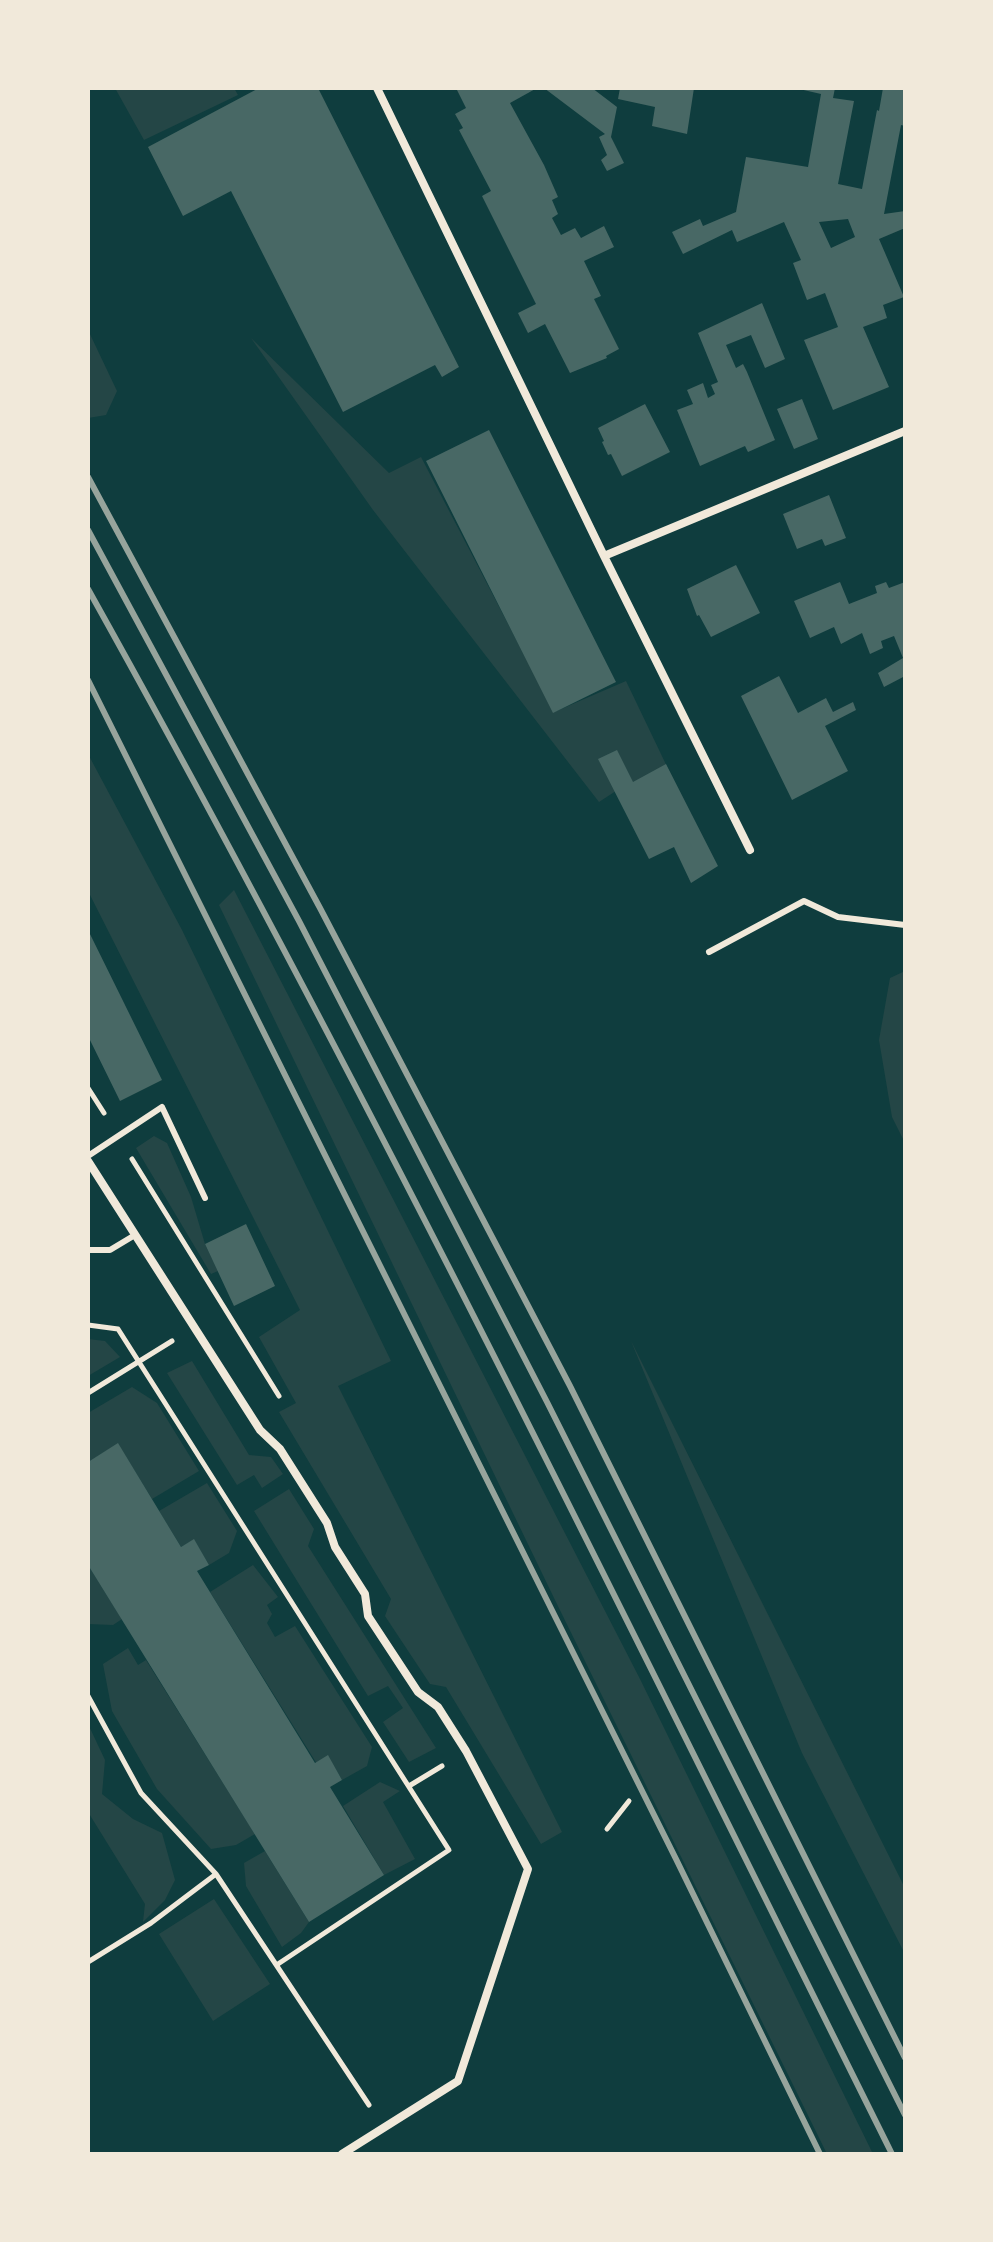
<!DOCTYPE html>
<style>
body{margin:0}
#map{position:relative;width:993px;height:2242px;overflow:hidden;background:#0f3d3e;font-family:"Open Sans",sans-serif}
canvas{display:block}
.frame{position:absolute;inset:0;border:90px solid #f1e9da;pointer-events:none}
</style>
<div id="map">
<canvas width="993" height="2242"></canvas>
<div class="frame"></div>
</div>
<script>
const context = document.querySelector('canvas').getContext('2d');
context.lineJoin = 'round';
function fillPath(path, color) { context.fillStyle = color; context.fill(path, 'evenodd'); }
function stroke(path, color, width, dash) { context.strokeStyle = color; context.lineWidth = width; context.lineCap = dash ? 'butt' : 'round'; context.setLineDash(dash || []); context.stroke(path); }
const green = new Path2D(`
 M 115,88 L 234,88 L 238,95 L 144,140 Z
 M 88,330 L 117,391 L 106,415 L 88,418 Z
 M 251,338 L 389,473 L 421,457 L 554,712 L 626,681 L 672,777 L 622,787 L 599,802 L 373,510 Z
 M 88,754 L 182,930 L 391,1361 L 338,1386 L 562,1832 L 541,1844 L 446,1687 L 430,1684 L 385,1616 L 391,1599 L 279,1412 L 296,1403 L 259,1337 L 300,1310 L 88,891 Z
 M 234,890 L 640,1679 L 873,2154 L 827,2154 L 555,1600 L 219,905 Z
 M 905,971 L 905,1143 L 892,1117 L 879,1040 L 890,978 Z
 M 154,1136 L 167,1143 L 191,1197 L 205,1244 L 218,1271 L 211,1274 L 136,1148 Z
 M 88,1339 L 105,1341 L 120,1357 L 88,1376 Z
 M 631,1341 L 905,1888 L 905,1954 L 802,1753 Z
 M 192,1361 L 249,1455 L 271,1457 L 283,1474 L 262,1488 L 254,1475 L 237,1485 L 167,1373 Z
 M 132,1387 L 157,1403 L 199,1471 L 152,1499 L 118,1444 L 88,1462 L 88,1413 Z
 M 207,1483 L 237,1531 L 229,1553 L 209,1565 L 194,1540 L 181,1547 L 159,1511 Z
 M 289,1489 L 314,1529 L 308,1546 L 436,1748 L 409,1762 L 383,1722 L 403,1708 L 388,1686 L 368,1696 L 254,1511 Z
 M 88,1565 L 122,1619 L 113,1625 L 88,1624 Z
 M 253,1565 L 278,1597 L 267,1605 L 272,1614 L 267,1623 L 275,1637 L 295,1626 L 372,1747 L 367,1766 L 342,1780 L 328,1756 L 317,1764 L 210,1592 Z
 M 128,1648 L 138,1665 L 146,1660 L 255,1834 L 236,1845 L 211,1849 L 157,1789 L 112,1711 L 103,1664 Z
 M 88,1724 L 105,1760 L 102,1794 L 133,1819 L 162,1833 L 175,1880 L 165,1900 L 143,1922 L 145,1904 L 88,1812 Z
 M 380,1782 L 400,1791 L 383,1802 L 415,1859 L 384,1875 L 343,1806 Z
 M 265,1851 L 309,1922 L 301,1933 L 282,1947 L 246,1886 L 244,1863 Z
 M 214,1899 L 270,1984 L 213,2021 L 159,1934 Z`);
const building = new Path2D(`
 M 259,88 L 318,88 L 459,367 L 442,377 L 435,365 L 343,412 L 231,191 L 183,216 L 148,147 Z
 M 456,88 L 537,88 L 510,103 L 544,165 L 558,197 L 552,200 L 558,214 L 552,218 L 561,235 L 575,228 L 581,238 L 604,226 L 614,247 L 584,261 L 601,296 L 594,299 L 619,349 L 606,356 L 607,358 L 570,373 L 545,324 L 528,333 L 518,313 L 536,304 L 482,196 L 491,191 L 459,130 L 463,128 L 455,114 L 466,108 Z
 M 544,88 L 592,88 L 617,107 L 611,137 L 624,163 L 607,171 L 601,160 L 607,155 L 599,137 L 605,134 Z
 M 620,88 L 694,88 L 687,134 L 652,126 L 655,107 L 618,99 Z
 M 795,88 L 835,88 L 833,98 L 854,101 L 838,184 L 862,189 L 877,110 L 879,111 L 883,88 L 905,88 L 905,126 L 901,125 L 884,214 L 905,211 L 905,228 L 879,239 L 904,297 L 883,305 L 887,318 L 863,327 L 889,387 L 833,410 L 804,340 L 838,327 L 825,293 L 807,300 L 793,263 L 801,260 L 784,222 L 737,242 L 732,230 L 683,254 L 672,232 L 700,219 L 703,226 L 736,212 L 746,157 L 808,167 L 821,94 ZM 848,219 L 855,237 L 831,248 L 819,222 Z
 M 762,303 L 785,359 L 765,368 L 751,335 L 726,345 L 736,368 L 743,364 L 747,372 L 775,440 L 748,452 L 745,446 L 700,466 L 677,410 L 693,404 L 687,390 L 703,383 L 708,398 L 715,394 L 711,385 L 718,382 L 698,333 Z
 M 802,399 L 818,439 L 794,449 L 777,409 Z
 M 645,404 L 670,452 L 622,476 L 611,454 L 608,455 L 602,442 L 604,441 L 598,428 Z
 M 489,430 L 616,682 L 553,713 L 426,461 Z
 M 829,495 L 846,538 L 825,546 L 822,539 L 797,549 L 783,514 Z
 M 736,565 L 760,613 L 711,637 L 699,615 L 697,616 L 687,589 Z
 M 840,582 L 849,604 L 877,593 L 875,586 L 886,582 L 889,588 L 905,582 L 905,676 L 884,687 L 878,673 L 903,658 L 894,636 L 881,641 L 883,648 L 870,654 L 862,633 L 841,644 L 834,627 L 810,638 L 794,601 Z
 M 779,676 L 798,713 L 826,698 L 833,712 L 853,702 L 856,710 L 825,726 L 848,771 L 792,800 L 741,696 Z
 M 617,750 L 633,782 L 666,764 L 718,866 L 691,883 L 674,847 L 649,859 L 598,759 Z
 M 88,930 L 162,1080 L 120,1101 L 88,1036 Z
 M 246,1224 L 275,1286 L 234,1306 L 205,1244 Z
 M 118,1443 L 181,1547 L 194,1539 L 209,1565 L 197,1571 L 315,1763 L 328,1755 L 342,1780 L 330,1787 L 384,1875 L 309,1922 L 88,1565 L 88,1462 Z`);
const path = new Path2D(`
 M 88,1088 L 104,1113
 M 132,1159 L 279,1396
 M 88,1325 L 118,1329 L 449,1850 L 278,1964
 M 88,1393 L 172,1341
 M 88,1696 L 141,1793 L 216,1874 L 369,2105
 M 409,1786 L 442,1766
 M 607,1829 L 629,1801
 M 88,1962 L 151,1923 L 216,1874`);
const service = new Path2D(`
 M 709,952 L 804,901 L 838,917 L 905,925
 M 88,1156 L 162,1107 L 205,1198
 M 88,1250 L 110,1250 L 135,1235`);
const minor = new Path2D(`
 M 377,88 L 604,556 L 750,850
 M 604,556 L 905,431
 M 88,1161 L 260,1430 L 280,1449 L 327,1523 L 335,1547 L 365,1594 L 368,1616 L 418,1692 L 438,1707 L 466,1751 L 528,1869 L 458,2081 L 342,2154`);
const rail = new Path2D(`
 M 88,477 L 320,908 L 570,1386 L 905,2058
 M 88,530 L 299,921 L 547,1402 L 905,2115
 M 88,589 C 374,1101 631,1629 892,2154
 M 88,680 L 676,1859 L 820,2154`);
fillPath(green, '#244646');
fillPath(building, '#486865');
stroke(path, '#f1e9da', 5);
stroke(service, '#f1e9da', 6);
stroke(minor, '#f1e9da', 8);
stroke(rail, '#97a49c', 6);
</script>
